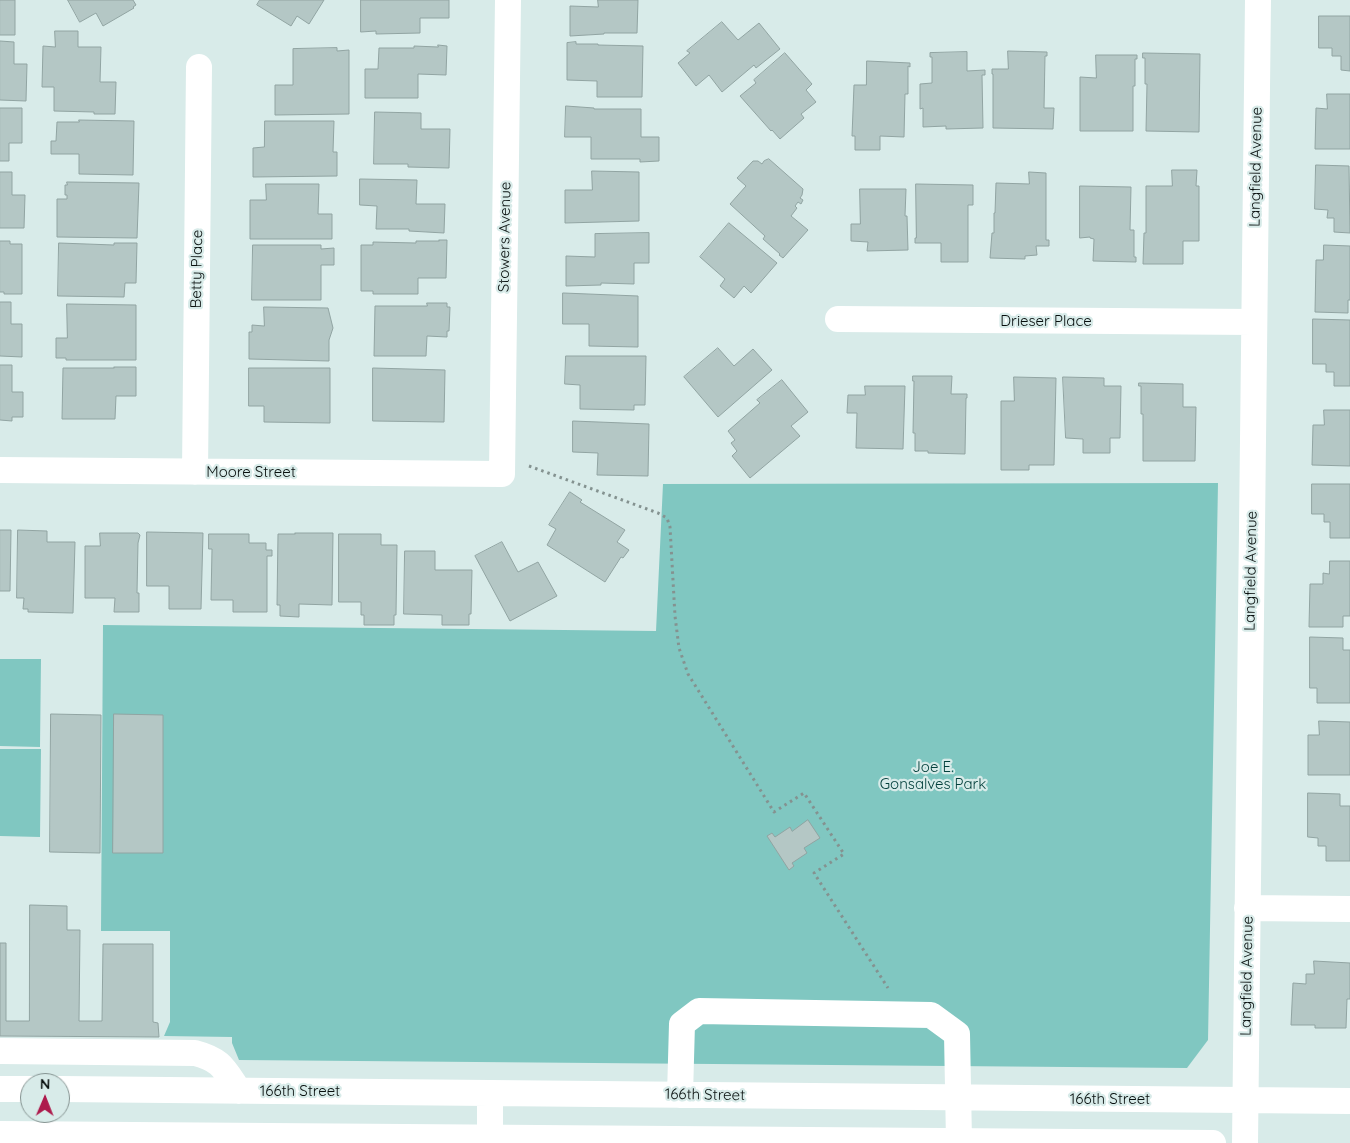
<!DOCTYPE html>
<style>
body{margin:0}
#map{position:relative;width:1350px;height:1143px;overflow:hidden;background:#d8ebe9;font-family:Quicksand,sans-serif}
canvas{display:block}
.north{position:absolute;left:20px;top:1073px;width:50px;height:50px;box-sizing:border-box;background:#d8ebe9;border:1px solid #859391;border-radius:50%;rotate:1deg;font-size:14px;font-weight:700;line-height:20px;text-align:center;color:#080f0e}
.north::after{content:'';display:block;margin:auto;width:18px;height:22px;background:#ad1a4c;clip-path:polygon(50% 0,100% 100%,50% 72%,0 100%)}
</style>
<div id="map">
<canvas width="1350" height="1143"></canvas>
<div class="north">N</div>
</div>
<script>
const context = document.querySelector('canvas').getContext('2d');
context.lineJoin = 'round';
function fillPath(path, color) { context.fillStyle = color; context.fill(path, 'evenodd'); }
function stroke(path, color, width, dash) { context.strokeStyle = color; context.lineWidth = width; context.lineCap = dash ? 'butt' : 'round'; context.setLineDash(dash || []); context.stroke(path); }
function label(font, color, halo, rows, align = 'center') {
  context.font = font + ' Quicksand,sans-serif'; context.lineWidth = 4.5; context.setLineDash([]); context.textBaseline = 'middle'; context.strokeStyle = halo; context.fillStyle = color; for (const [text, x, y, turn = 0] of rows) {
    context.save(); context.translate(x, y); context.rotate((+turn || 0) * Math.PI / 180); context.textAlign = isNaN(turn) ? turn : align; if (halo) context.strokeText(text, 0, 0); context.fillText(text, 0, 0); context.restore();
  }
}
const green = new Path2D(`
 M 1218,483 L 1208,1040 L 1187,1068 L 239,1060 L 232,1043 L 232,1037 L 164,1036 L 170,1022 L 170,931 L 101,931 L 103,625 L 656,631 L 663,484 Z
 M 0,659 L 41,659 L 40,747 L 0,746 Z
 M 0,749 L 41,749 L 40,837 L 0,836 Z`);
const building = new Path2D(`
 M 0,0 L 15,0 L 15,35 L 0,35 Z
 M 68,0 L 133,0 L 136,5 L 133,7 L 134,8 L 103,26 L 96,13 L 80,22 Z
 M 260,0 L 324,0 L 309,24 L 297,16 L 291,26 L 257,5 Z
 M 361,0 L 449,0 L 449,18 L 420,18 L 420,33 L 376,34 L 376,31 L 361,32 Z
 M 598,0 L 638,0 L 637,33 L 604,33 L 604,34 L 570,36 L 570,6 L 598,7 Z
 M 1319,16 L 1350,16 L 1350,71 L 1341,70 L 1341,56 L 1332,56 L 1332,48 L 1319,48 Z
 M 722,22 L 738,40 L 759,23 L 780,49 L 756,68 L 754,65 L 722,92 L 709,75 L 696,86 L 678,63 L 690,53 L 687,51 Z
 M 55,31 L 78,31 L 78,47 L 101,47 L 100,82 L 116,82 L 115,114 L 94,114 L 94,112 L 54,111 L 54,87 L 42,87 L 43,46 L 55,47 Z
 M 0,41 L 14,42 L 14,64 L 27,64 L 26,101 L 0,100 Z
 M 576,42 L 576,44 L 598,44 L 598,45 L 643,46 L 642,97 L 597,97 L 597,81 L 567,80 L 567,43 Z
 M 438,45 L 447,46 L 446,75 L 418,74 L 418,98 L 365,98 L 365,69 L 378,69 L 379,48 L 414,48 L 414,46 L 438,47 Z
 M 337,48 L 337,51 L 349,50 L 349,114 L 275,115 L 275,85 L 293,85 L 293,49 Z
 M 1008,51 L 1047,52 L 1047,56 L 1045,56 L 1044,108 L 1054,108 L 1053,129 L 993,128 L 993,74 L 992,74 L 992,69 L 1008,69 Z
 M 967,52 L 967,71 L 985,70 L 985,75 L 982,75 L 983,128 L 946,129 L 946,126 L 923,127 L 923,108 L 920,109 L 920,84 L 932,83 L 932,57 L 930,57 L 930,53 Z
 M 785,53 L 812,84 L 806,90 L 816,102 L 801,114 L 804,118 L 780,139 L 772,130 L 771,131 L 740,96 L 756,83 L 754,80 Z
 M 1143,53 L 1200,54 L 1199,132 L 1146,131 L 1147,84 L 1145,84 L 1145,58 L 1143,58 Z
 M 1096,55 L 1137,55 L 1137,59 L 1135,59 L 1135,86 L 1133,86 L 1133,131 L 1080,131 L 1080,77 L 1096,78 Z
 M 867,61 L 910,63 L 910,67 L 908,66 L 908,94 L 905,94 L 904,137 L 880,136 L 880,150 L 855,150 L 855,136 L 852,136 L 854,85 L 866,85 Z
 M 1327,94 L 1350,94 L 1350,149 L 1315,149 L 1316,108 L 1327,109 Z
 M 566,106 L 594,108 L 594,109 L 641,109 L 641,137 L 659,137 L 659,161 L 640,162 L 640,159 L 591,159 L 591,137 L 565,137 Z
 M 0,108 L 22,108 L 22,143 L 9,143 L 9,161 L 0,161 Z
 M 375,112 L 421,113 L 421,129 L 450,129 L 449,168 L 408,167 L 408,164 L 374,164 Z
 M 79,120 L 134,121 L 133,175 L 79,174 L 79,154 L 51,154 L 51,141 L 56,141 L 57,122 L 79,122 Z
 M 265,121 L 334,121 L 333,152 L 337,152 L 337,176 L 253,177 L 253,148 L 264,147 Z
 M 769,159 L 803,189 L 802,195 L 800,198 L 803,200 L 801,204 L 798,202 L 795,206 L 797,208 L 791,216 L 808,230 L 783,258 L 779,255 L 780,254 L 763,239 L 765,236 L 730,204 L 746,186 L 737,178 L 753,161 L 758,161 L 762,164 L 764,161 Z
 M 1316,165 L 1349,166 L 1350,233 L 1334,232 L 1334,218 L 1327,218 L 1328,210 L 1315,209 Z
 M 1172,170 L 1197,170 L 1196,186 L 1199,186 L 1199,241 L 1183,241 L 1183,264 L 1143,264 L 1144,233 L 1146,233 L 1146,186 L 1172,186 Z
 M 592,171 L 639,172 L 639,221 L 565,223 L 565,190 L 592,190 Z
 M 0,172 L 12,172 L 12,195 L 25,195 L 24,228 L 0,228 Z
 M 1029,172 L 1046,173 L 1046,240 L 1049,240 L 1049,246 L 1036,246 L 1037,255 L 1025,256 L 1025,259 L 990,258 L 992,233 L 994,233 L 994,213 L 995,213 L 996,183 L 1029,184 Z
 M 360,179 L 417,180 L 416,204 L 445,204 L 444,233 L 409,231 L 409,229 L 376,229 L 377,206 L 360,205 Z
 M 67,182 L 139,183 L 137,238 L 57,237 L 57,199 L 67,199 L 67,195 L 65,195 L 65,185 L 67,185 Z
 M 266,184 L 319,184 L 318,214 L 332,214 L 332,239 L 250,239 L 250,200 L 266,200 Z
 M 916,184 L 973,185 L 973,205 L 968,205 L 968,262 L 941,262 L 941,243 L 915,243 L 915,238 L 916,238 Z
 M 1080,186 L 1131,187 L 1130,230 L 1134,230 L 1134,257 L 1136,257 L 1136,262 L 1093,261 L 1094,239 L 1090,238 L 1090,237 L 1080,238 Z
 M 860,189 L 906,189 L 905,216 L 907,216 L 908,250 L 867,251 L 868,242 L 851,241 L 851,224 L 860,224 Z
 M 729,223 L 777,263 L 751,293 L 744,286 L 734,298 L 720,286 L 725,279 L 700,257 Z
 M 649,233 L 649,263 L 634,263 L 634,284 L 601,283 L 601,285 L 566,286 L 566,256 L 595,257 L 595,234 Z
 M 439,240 L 447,240 L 446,278 L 418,278 L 418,294 L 373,294 L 373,291 L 361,291 L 361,245 L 373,245 L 373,242 L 416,243 L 416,241 L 439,241 Z
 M 0,241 L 10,241 L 10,244 L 22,244 L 22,294 L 4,294 L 4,292 L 0,292 Z
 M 59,243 L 114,245 L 114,243 L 137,243 L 136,283 L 125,283 L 124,297 L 58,296 Z
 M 253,245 L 321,245 L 321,249 L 334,248 L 334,265 L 321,265 L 321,300 L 252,300 Z
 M 1324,245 L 1350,246 L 1350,300 L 1348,300 L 1348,313 L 1315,312 L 1316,260 L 1323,260 Z
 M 563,293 L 638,296 L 638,347 L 589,346 L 589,324 L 563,324 Z
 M 0,302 L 11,302 L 11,324 L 22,324 L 22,357 L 0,356 Z
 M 427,303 L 447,303 L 447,307 L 450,307 L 449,331 L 447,331 L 447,337 L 427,336 L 426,356 L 374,356 L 375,306 L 427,306 Z
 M 67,304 L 136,305 L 136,360 L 66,360 L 66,358 L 56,358 L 56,338 L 67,338 Z
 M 264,307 L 328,308 L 333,328 L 329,340 L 329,361 L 249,359 L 249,332 L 252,332 L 252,325 L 264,326 Z
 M 1313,319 L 1350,320 L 1350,386 L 1334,386 L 1334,372 L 1326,372 L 1326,364 L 1313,364 Z
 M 718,348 L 734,366 L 753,349 L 772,370 L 718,417 L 684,377 Z
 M 566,356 L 646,356 L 645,405 L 634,405 L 634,410 L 580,409 L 580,385 L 565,384 Z
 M 0,365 L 12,365 L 12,392 L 23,392 L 23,417 L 12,417 L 12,421 L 0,420 Z
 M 114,367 L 136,367 L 136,396 L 116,396 L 115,419 L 62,419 L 63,368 L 114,368 Z
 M 249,368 L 330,368 L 330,423 L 264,422 L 264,406 L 249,406 Z
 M 373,368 L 445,370 L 444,422 L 373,421 Z
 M 913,376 L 952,376 L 951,394 L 967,394 L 967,398 L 966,398 L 965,454 L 928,453 L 928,451 L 915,451 L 915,433 L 913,433 L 914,381 L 913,381 Z
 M 1014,377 L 1056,378 L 1054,465 L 1029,465 L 1029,470 L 1001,470 L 1001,401 L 1014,401 Z
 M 1063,377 L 1104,378 L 1104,386 L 1121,386 L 1120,438 L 1110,438 L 1110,453 L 1083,453 L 1083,439 L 1066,438 Z
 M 782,380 L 808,412 L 791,426 L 800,436 L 750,478 L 732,456 L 737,451 L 731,443 L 735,440 L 728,431 L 760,403 L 757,400 Z
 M 1139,383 L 1183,384 L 1183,407 L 1196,407 L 1195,461 L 1143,461 L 1143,414 L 1141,414 L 1141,386 L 1139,386 Z
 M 865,386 L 905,386 L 903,449 L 856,448 L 857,413 L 847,413 L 848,395 L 865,395 Z
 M 1324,410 L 1350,410 L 1350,466 L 1312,465 L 1313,425 L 1324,425 Z
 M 573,421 L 649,424 L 648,476 L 597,475 L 598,453 L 573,452 Z
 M 1312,484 L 1350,484 L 1350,538 L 1330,538 L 1330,522 L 1324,522 L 1324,514 L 1312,514 Z
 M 570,492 L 582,500 L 580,502 L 625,530 L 617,542 L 629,550 L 623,558 L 621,557 L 605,582 L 547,545 L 556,529 L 549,525 Z
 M 0,530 L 11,530 L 10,591 L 0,591 Z
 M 18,530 L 47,531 L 47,542 L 75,542 L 73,613 L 28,612 L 28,609 L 23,609 L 24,598 L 17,598 Z
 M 147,532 L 203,533 L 201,609 L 169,609 L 169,586 L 147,586 Z
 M 100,533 L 138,533 L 140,535 L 138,543 L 137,593 L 139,593 L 139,612 L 114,612 L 115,598 L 85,598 L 85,546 L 100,546 Z
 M 295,533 L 333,533 L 332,605 L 299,604 L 299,617 L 280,616 L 280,605 L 277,605 L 278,534 L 295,534 Z
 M 209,534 L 249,534 L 249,543 L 266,543 L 266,550 L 272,550 L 272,556 L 267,556 L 267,612 L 233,612 L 233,600 L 211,600 L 212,549 L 209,549 Z
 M 339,534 L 381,534 L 381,545 L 397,545 L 396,615 L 394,615 L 394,625 L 364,625 L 364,615 L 361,615 L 361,602 L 339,602 Z
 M 502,542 L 518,572 L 538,562 L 557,596 L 510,621 L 475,556 Z
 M 405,551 L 435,551 L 435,570 L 472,570 L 471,614 L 469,614 L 469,625 L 442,625 L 442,615 L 404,614 Z
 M 1330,561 L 1350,561 L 1350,616 L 1343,616 L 1343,627 L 1309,627 L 1310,584 L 1323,584 L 1323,573 L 1329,574 Z
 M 1310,637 L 1343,638 L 1343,650 L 1350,650 L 1350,703 L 1317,703 L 1317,688 L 1310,688 Z
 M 51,714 L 101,715 L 100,853 L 50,852 Z
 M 114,714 L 163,715 L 163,853 L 113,853 Z
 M 1319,721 L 1350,722 L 1350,775 L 1308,775 L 1308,735 L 1319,735 Z
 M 1308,793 L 1340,794 L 1340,806 L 1350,806 L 1350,861 L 1326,861 L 1326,846 L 1318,846 L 1318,838 L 1308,837 Z
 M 808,820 L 820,838 L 804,848 L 807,853 L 792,863 L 794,866 L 789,870 L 767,836 L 772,833 L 775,837 L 790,827 L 792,831 Z
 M 30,905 L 67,906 L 67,930 L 80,930 L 79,1021 L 102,1021 L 103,944 L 153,944 L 153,1022 L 158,1023 L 159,1037 L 0,1036 L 0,943 L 6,943 L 6,1021 L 29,1021 Z
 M 1314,961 L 1350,963 L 1350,999 L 1347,999 L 1346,1028 L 1315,1028 L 1315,1025 L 1291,1025 L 1293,983 L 1306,984 L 1306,974 L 1314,974 Z`);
const path = new Path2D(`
 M 529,466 L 658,513 L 667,518 L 670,527 L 675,616 L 679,648 L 688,674 L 774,812 L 804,793 L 844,854 L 814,873 L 888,988`);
const minor = new Path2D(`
 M 838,319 L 1254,322
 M 0,470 L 502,474 L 508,0
 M 195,472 L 199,67
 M 1247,908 L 1350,909
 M 0,1051 L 195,1053 C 222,1060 224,1069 239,1091
 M 0,1089 L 30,1089
 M 60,1089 L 1350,1101
 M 680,1095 L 682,1024 L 699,1011 L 931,1015 L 957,1034 L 959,1141
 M 0,1134 L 1213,1143
 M 490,1143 L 490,1093
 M 1245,1143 L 1258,0`);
const streetNames = [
 ["Langfield Avenue",1256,167,-89],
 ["Stowers Avenue",505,237,-89],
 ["Betty Place",197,269,-89],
 ["Drieser Place",1046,321],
 ["Moore Street",251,472],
 ["Langfield Avenue",1251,571,-89],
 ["Langfield Avenue",1247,976,-89],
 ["166th Street",300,1091],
 ["166th Street",705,1095,1],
 ["166th Street",1110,1099]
];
const parkNames = [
 ["Joe E.",933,767],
 ["Gonsalves Park",933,784]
];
fillPath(green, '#80c7c1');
fillPath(building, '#b4c7c5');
stroke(building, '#91a4a2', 1);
stroke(path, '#849290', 3, [2.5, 4]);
stroke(minor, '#fff', 26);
label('15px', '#080f0e', '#d8ebe9', streetNames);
label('15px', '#03403c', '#d8ebe9', parkNames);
</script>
